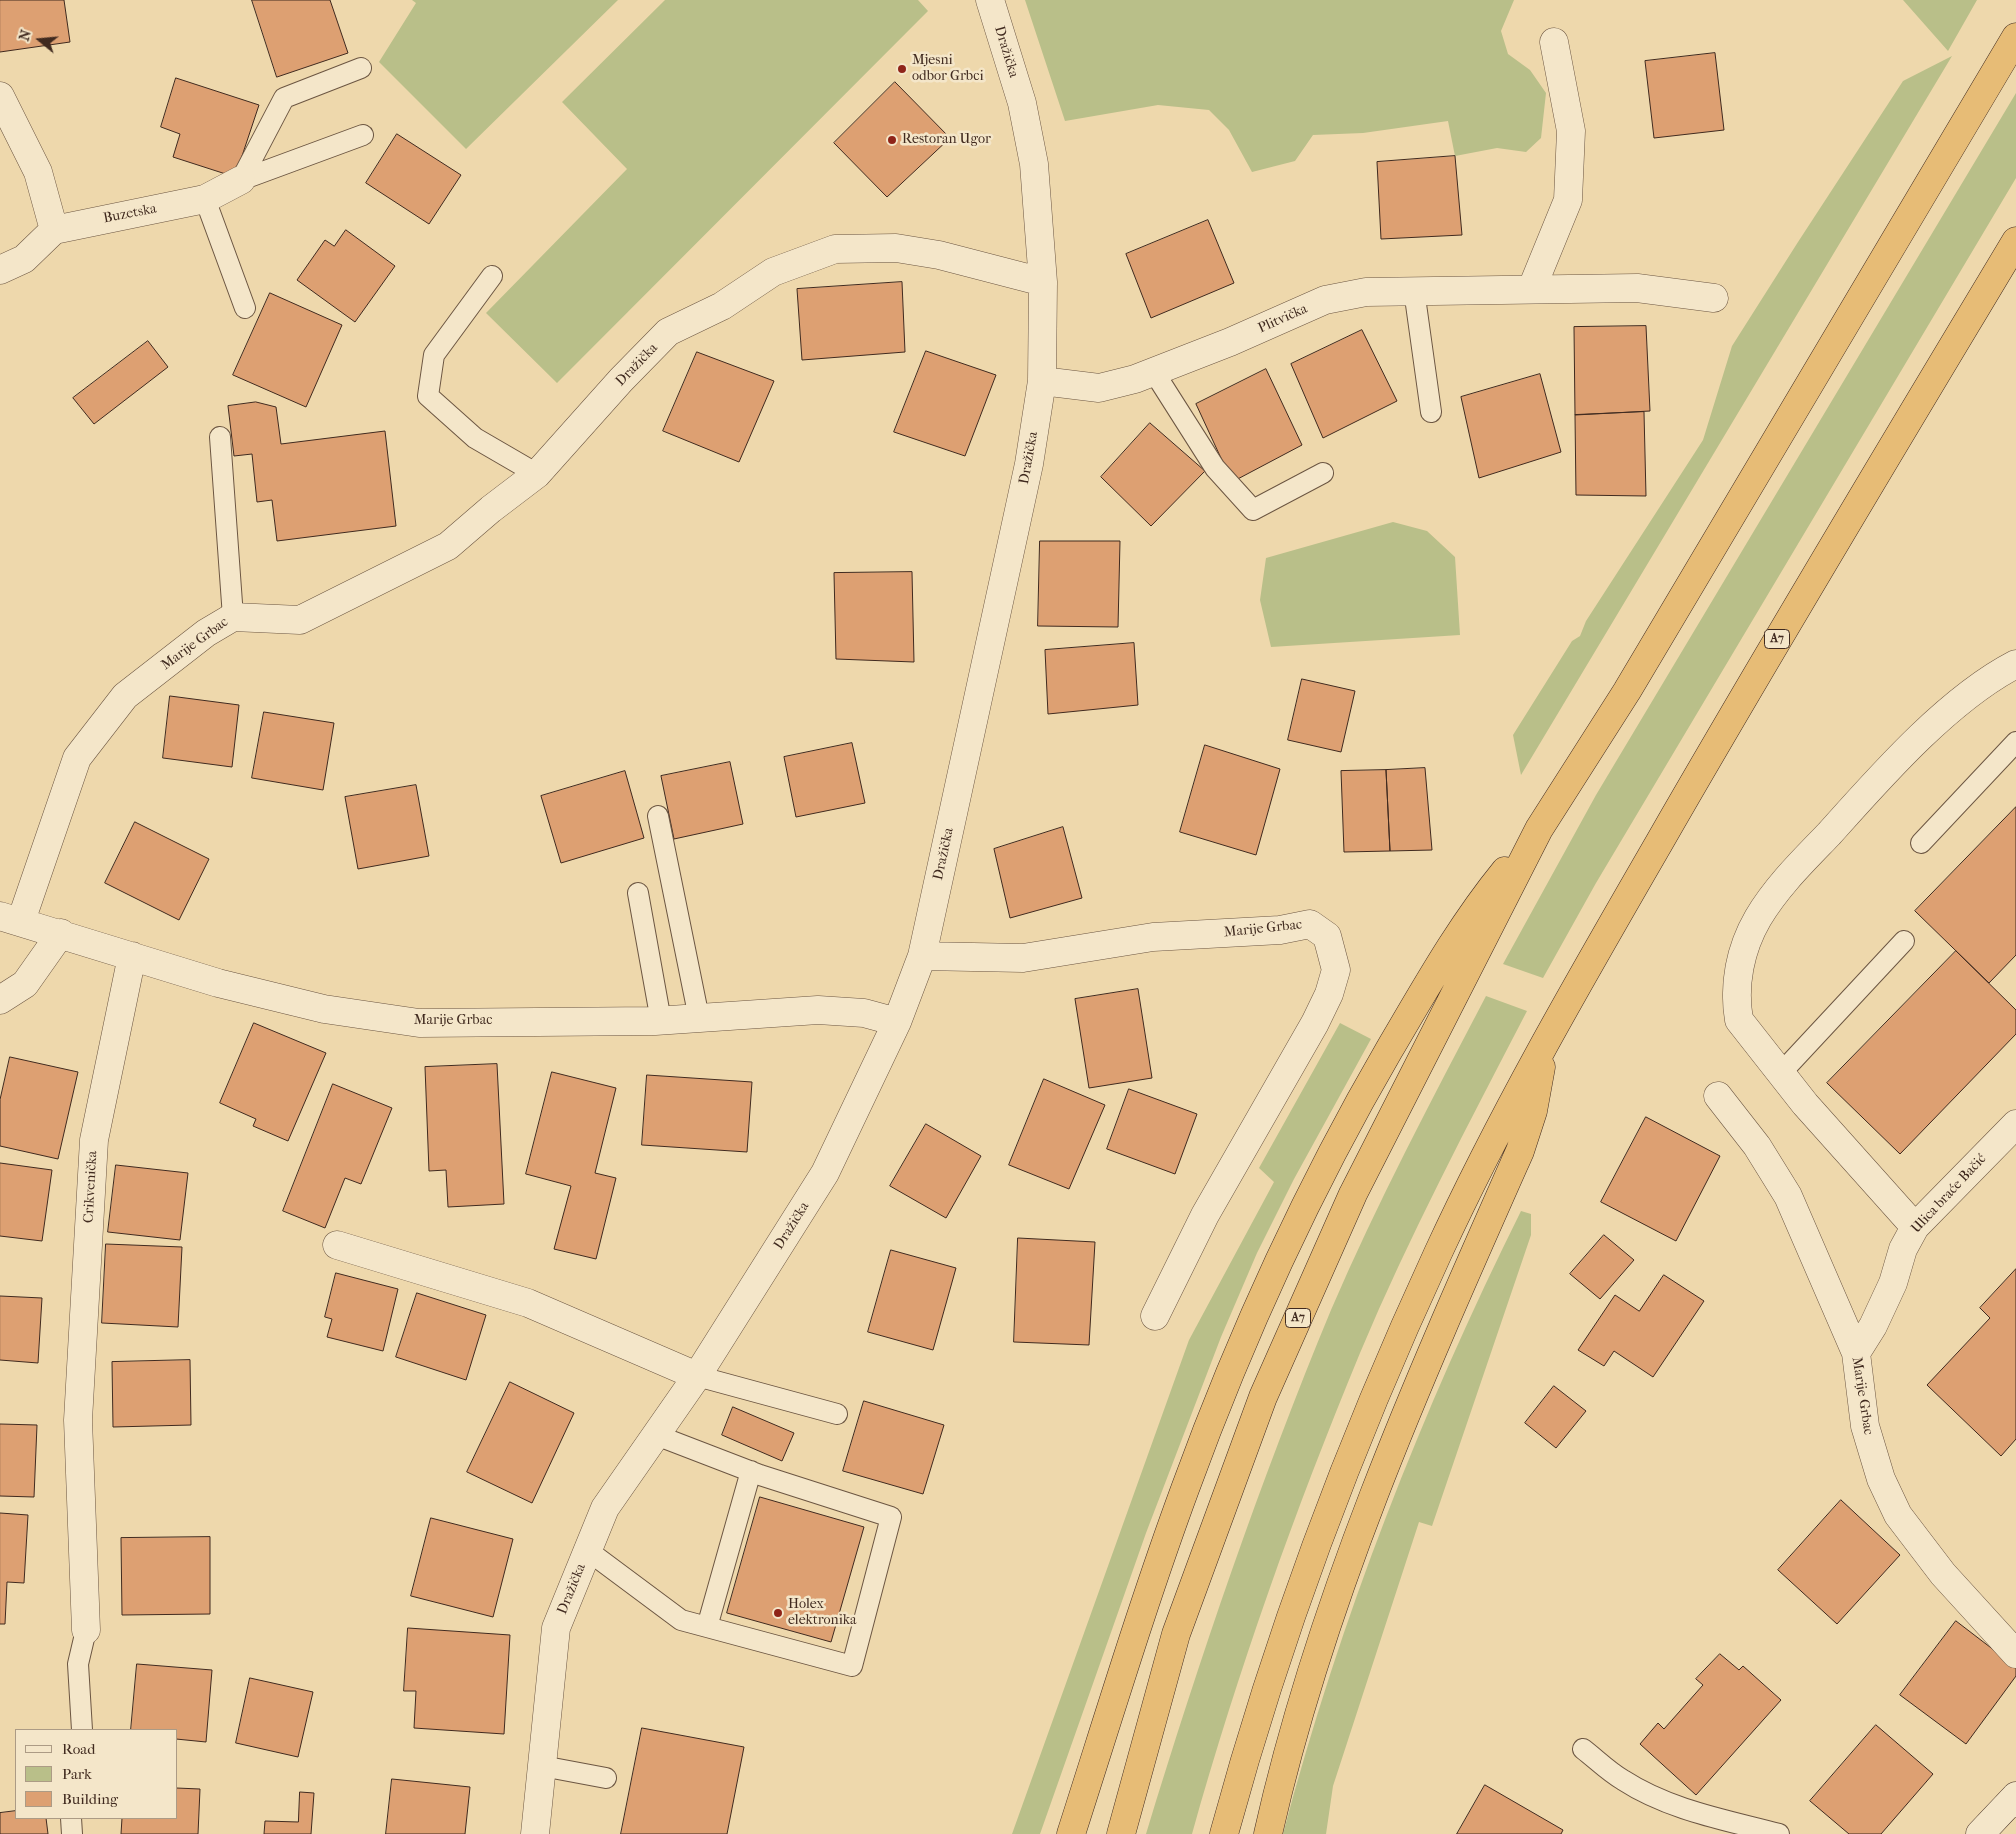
<!DOCTYPE html>
<meta charset="utf-8">
<style>
body{margin:0}
#map{position:relative;width:2016px;height:1834px;overflow:hidden;background:#eed8ac;font-family:"IM FELL French Canon",serif}
canvas{display:block}
.legend{position:absolute;left:15px;top:1729px;width:162px;height:90px;box-sizing:border-box;background:#f4e6c9;border:1px solid #ac9b85;margin:0;padding:6px 9px;list-style:none;font-size:15px;color:#402a1f}
.legend li{display:flex;align-items:center;gap:10px;height:25px}
.legend b{width:25px;border:1px solid #ac9b85}
.north{position:absolute;left:15px;top:15px;width:50px;height:50px;-webkit-text-stroke:4px #f4e6c9;paint-order:stroke;rotate:287deg;font-size:14px;font-weight:700;line-height:20px;text-align:center;color:#402a1f}
.north::after{content:'';display:block;margin:auto;width:18px;height:22px;background:#402a1f;clip-path:polygon(50% 0,100% 100%,50% 72%,0 100%)}
</style>
<div id="map">
<canvas width="2016" height="1834"></canvas>
<ul class="legend">
<li><b style="height:6px;background:#f4e6c9"></b>Road</li>
<li><b style="height:14px;background:#b9bf89"></b>Park</li>
<li><b style="height:14px;background:#dda072"></b>Building</li>
</ul>
<div class="north">N</div>
</div>
<script>
const context = document.querySelector('canvas').getContext('2d');
context.lineJoin = 'round';
function fillPath(path, color) { context.fillStyle = color; context.fill(path, 'evenodd'); }
function stroke(path, color, width, dash) { context.strokeStyle = color; context.lineWidth = width; context.lineCap = dash ? 'butt' : 'round'; context.setLineDash(dash || []); context.stroke(path); }
function label(font, color, halo, rows, align = 'center') {
  context.font = font + ' "IM FELL French Canon",serif'; context.lineWidth = 5; context.setLineDash([]); context.textBaseline = 'middle'; context.strokeStyle = halo; context.fillStyle = color; for (const [text, x, y, turn = 0] of rows) {
    context.save(); context.translate(x, y); context.rotate((+turn || 0) * Math.PI / 180); context.textAlign = isNaN(turn) ? turn : align; if (halo) context.strokeText(text, 0, 0); context.fillText(text, 0, 0); context.restore();
  }
}
const green = new Path2D(`
 M 412,0 L 618,0 L 466,149 L 379,62 L 416,3 Z
 M 665,0 L 918,0 L 928,11 L 557,383 L 486,313 L 627,169 L 562,102 Z
 M 1025,0 L 1514,0 L 1501,31 L 1508,54 L 1530,70 L 1546,93 L 1541,138 L 1526,152 L 1497,148 L 1455,156 L 1448,121 L 1363,133 L 1313,135 L 1295,161 L 1252,172 L 1229,130 L 1209,110 L 1158,105 L 1065,121 Z
 M 1903,0 L 1977,0 L 1948,51 Z
 M 1952,56 L 1521,775 L 1513,735 L 1572,641 L 1580,636 L 1586,621 L 1703,440 L 1732,346 L 1798,242 L 1903,81 Z
 M 2016,93 L 2016,178 L 1596,883 L 1543,978 L 1503,964 L 1596,795 Z
 M 1393,522 L 1427,531 L 1455,557 L 1460,635 L 1271,647 L 1260,600 L 1266,558 Z
 M 1486,996 L 1527,1011 C 1469,1123 1409,1236 1360,1353 C 1295,1510 1238,1670 1192,1834 L 1146,1834 C 1200,1657 1260,1481 1331,1310 C 1377,1203 1432,1099 1486,996 Z
 M 1340,1023 L 1371,1039 L 1294,1179 L 1257,1253 L 1221,1337 L 1146,1533 L 1040,1834 L 1012,1834 L 1189,1340 L 1274,1182 L 1259,1168 Z
 M 1521,1211 L 1531,1214 L 1531,1235 L 1432,1526 L 1419,1522 L 1333,1786 L 1326,1834 L 1283,1834 C 1340,1619 1422,1410 1521,1211 Z`);
const building = new Path2D(`
 M 0,0 L 64,0 L 70,42 L 0,52 Z
 M 252,0 L 330,0 L 348,53 L 277,77 Z
 M 1715,53 L 1724,130 L 1654,138 L 1645,61 Z
 M 176,78 L 259,105 L 235,177 L 173,157 L 180,134 L 161,127 Z
 M 895,82 L 950,138 L 887,197 L 834,143 Z
 M 397,134 L 461,175 L 429,224 L 366,183 Z
 M 1455,156 L 1462,235 L 1381,239 L 1377,162 Z
 M 1208,220 L 1234,283 L 1151,318 L 1126,254 Z
 M 346,230 L 395,266 L 355,322 L 297,280 L 325,240 L 334,246 Z
 M 902,282 L 905,352 L 802,360 L 797,289 Z
 M 270,293 L 342,325 L 306,407 L 233,375 Z
 M 1646,326 L 1650,411 L 1575,415 L 1574,327 Z
 M 1362,330 L 1397,401 L 1323,438 L 1291,364 Z
 M 148,341 L 168,367 L 94,424 L 73,398 Z
 M 926,351 L 996,375 L 965,456 L 894,432 Z
 M 697,352 L 774,381 L 739,462 L 663,431 Z
 M 1266,369 L 1302,445 L 1232,482 L 1196,404 Z
 M 1540,374 L 1561,452 L 1479,478 L 1461,397 Z
 M 256,402 L 276,407 L 281,444 L 385,431 L 396,526 L 277,541 L 272,500 L 257,502 L 252,454 L 234,456 L 228,406 Z
 M 1644,412 L 1646,496 L 1576,495 L 1575,415 Z
 M 1150,423 L 1205,471 L 1151,526 L 1101,477 Z
 M 1040,541 L 1120,541 L 1118,627 L 1038,626 Z
 M 912,572 L 914,662 L 836,659 L 834,573 Z
 M 1134,643 L 1138,705 L 1048,714 L 1045,650 Z
 M 1302,679 L 1355,691 L 1341,752 L 1288,740 Z
 M 170,696 L 239,705 L 232,767 L 163,758 Z
 M 264,712 L 334,723 L 323,790 L 252,778 Z
 M 852,743 L 865,803 L 796,817 L 784,757 Z
 M 1205,745 L 1280,769 L 1256,855 L 1180,832 Z
 M 730,762 L 743,824 L 674,839 L 661,776 Z
 M 1425,768 L 1432,850 L 1390,851 L 1386,770 Z
 M 1386,770 L 1390,851 L 1344,852 L 1341,771 Z
 M 625,771 L 644,838 L 561,863 L 541,796 Z
 M 416,785 L 429,856 L 358,869 L 345,797 Z
 M 2016,807 L 2016,955 L 1989,983 L 1915,911 Z
 M 135,822 L 209,859 L 179,920 L 105,883 Z
 M 1063,827 L 1082,898 L 1010,918 L 994,849 Z
 M 1956,951 L 2016,1010 L 2016,1034 L 1900,1154 L 1827,1083 Z
 M 1138,989 L 1152,1078 L 1089,1088 L 1075,999 Z
 M 254,1023 L 326,1053 L 288,1141 L 253,1126 L 256,1119 L 220,1103 Z
 M 10,1057 L 78,1072 L 58,1159 L 0,1146 L 0,1100 Z
 M 497,1064 L 504,1204 L 448,1207 L 446,1170 L 429,1171 L 425,1067 Z
 M 552,1072 L 616,1088 L 595,1173 L 616,1178 L 596,1259 L 554,1249 L 571,1186 L 526,1174 Z
 M 647,1075 L 752,1082 L 747,1152 L 642,1145 Z
 M 1044,1079 L 1105,1105 L 1069,1189 L 1009,1165 Z
 M 333,1084 L 392,1108 L 361,1184 L 345,1178 L 325,1228 L 283,1211 Z
 M 1129,1089 L 1197,1114 L 1175,1174 L 1107,1149 Z
 M 1646,1117 L 1720,1156 L 1676,1241 L 1601,1202 Z
 M 926,1124 L 981,1156 L 946,1218 L 890,1186 Z
 M 0,1163 L 52,1170 L 42,1241 L 0,1236 Z
 M 116,1165 L 188,1173 L 180,1240 L 108,1232 Z
 M 1604,1235 L 1634,1260 L 1600,1299 L 1570,1274 Z
 M 1018,1238 L 1095,1242 L 1089,1345 L 1014,1342 Z
 M 106,1244 L 182,1247 L 178,1327 L 102,1323 Z
 M 891,1250 L 956,1268 L 933,1350 L 868,1332 Z
 M 2016,1269 L 2016,1439 L 2001,1456 L 1927,1385 L 1990,1318 L 1980,1308 Z
 M 336,1273 L 398,1289 L 383,1351 L 327,1337 L 332,1319 L 325,1317 Z
 M 1664,1275 L 1704,1301 L 1653,1377 L 1614,1351 L 1604,1366 L 1578,1350 L 1615,1295 L 1639,1311 Z
 M 417,1293 L 486,1315 L 466,1380 L 396,1357 Z
 M 0,1296 L 42,1298 L 38,1363 L 0,1360 Z
 M 190,1360 L 191,1425 L 113,1427 L 112,1362 Z
 M 510,1382 L 574,1413 L 532,1503 L 467,1472 Z
 M 1554,1386 L 1586,1411 L 1556,1448 L 1525,1423 Z
 M 864,1401 L 944,1425 L 923,1494 L 843,1471 Z
 M 733,1407 L 794,1433 L 782,1461 L 722,1435 Z
 M 0,1424 L 37,1425 L 34,1497 L 0,1496 Z
 M 760,1497 L 864,1527 L 831,1642 L 727,1613 Z
 M 1841,1500 L 1900,1555 L 1837,1624 L 1778,1570 Z
 M 0,1513 L 28,1515 L 24,1583 L 7,1582 L 5,1624 L 0,1624 Z
 M 431,1518 L 513,1539 L 493,1617 L 411,1596 Z
 M 210,1537 L 210,1614 L 122,1615 L 121,1538 Z
 M 1956,1621 L 2016,1667 L 2016,1676 L 1966,1744 L 1900,1695 Z
 M 408,1628 L 510,1635 L 504,1734 L 414,1728 L 416,1691 L 404,1691 Z
 M 1720,1654 L 1739,1670 L 1743,1666 L 1781,1700 L 1696,1795 L 1640,1744 L 1658,1723 L 1664,1729 L 1703,1685 L 1696,1679 Z
 M 137,1664 L 212,1670 L 206,1742 L 176,1739 L 176,1730 L 131,1730 Z
 M 250,1678 L 313,1692 L 298,1757 L 236,1743 Z
 M 1876,1725 L 1933,1774 L 1881,1834 L 1849,1834 L 1810,1801 Z
 M 642,1728 L 744,1747 L 727,1834 L 621,1834 Z
 M 392,1779 L 470,1787 L 465,1834 L 386,1834 Z
 M 1485,1785 L 1563,1830 L 1561,1834 L 1457,1834 Z
 M 176,1788 L 200,1789 L 198,1834 L 121,1834 L 122,1818 L 176,1818 Z
 M 300,1792 L 314,1793 L 311,1834 L 264,1834 L 265,1821 L 298,1822 Z
 M 16,1811 L 16,1818 L 46,1818 L 48,1834 L 0,1834 L 0,1813 Z`);
const service = new Path2D(`
 M 241,180 L 284,98 L 361,68
 M 241,180 L 363,135
 M 205,199 L 245,308
 M 492,276 L 434,355 L 428,396 L 475,438 L 537,474
 M 1414,290 L 1431,412
 M 1154,372 L 1215,468 L 1253,510 L 1323,473
 M 220,437 L 233,617
 M 658,816 L 699,1018
 M 1921,843 L 2016,742
 M 638,893 L 661,1021
 M 1781,1073 L 1904,941
 M 697,1376 L 837,1414
 M 587,1550 L 681,1620 L 852,1666 L 891,1517 L 760,1475 L 656,1435
 M 707,1627 L 751,1471
 M 82,1730 L 78,1664 L 86,1630
 M 1583,1749 C 1596,1759 1609,1772 1623,1780 C 1669,1810 1726,1820 1779,1834
 M 542,1766 L 606,1778
 M 71,1818 L 72,1834`);
const minor = new Path2D(`
 M 0,96 L 38,172 L 54,230
 M 0,270 L 24,259 L 54,230 L 205,199 L 241,180
 M 1532,288 L 1568,200 L 1571,131 L 1554,42
 M 1042,381 L 1099,388 L 1135,379 L 1230,342 L 1325,300 L 1366,292 L 1637,288 L 1714,298
 M 0,916 L 218,983 L 324,1009 L 419,1023 L 655,1021 L 818,1010 L 864,1013 L 897,1022
 M 21,921 L 77,758 L 125,696 L 206,633 L 233,617 L 300,620 L 448,546 L 491,509 L 537,474 L 621,380 L 668,332 L 722,306 L 773,272 L 835,249 L 896,248 L 939,255 L 1043,282
 M 922,956 L 1023,958 L 1153,937 L 1280,930 L 1310,924 L 1327,936 L 1336,970 L 1329,994 L 1315,1023 L 1205,1215 L 1155,1316
 M 0,1000 L 25,984 L 61,933
 M 1718,1096 L 1757,1146 L 1788,1196 L 1856,1353 L 1865,1426 L 1881,1479 L 1898,1515 L 1943,1574 L 2016,1654
 M 1915,1227 L 1805,1104 L 1739,1020 C 1733,985 1740,949 1758,918 C 1777,886 1804,860 1829,834 C 1880,777 1948,699 2016,664
 M 337,1245 L 528,1303 L 697,1376
 M 1856,1353 L 1873,1326 L 1893,1283 L 1903,1249 L 1915,1227 L 2016,1124
 M 86,1630 L 78,1420 L 94,1140 L 132,956
 M 535,1834 L 556,1628 L 605,1508 L 697,1376 L 825,1173 L 897,1022 L 922,956 L 1029,464 L 1042,381 L 1043,282 L 1034,164 L 1022,103 L 990,0`);
const secondary = new Path2D(`
 M 1980,1834 L 2016,1796`);
const trunk = new Path2D(`
 M 1071,1834 C 1108,1719 1143,1603 1185,1489 C 1240,1338 1308,1189 1389,1050 C 1425,989 1460,926 1505,871
 M 1121,1834 L 1176,1634 L 1263,1397 L 1353,1194 L 1539,829 L 1627,691 L 2016,37
 M 1224,1834 C 1278,1635 1351,1441 1438,1253 C 1503,1112 1581,978 1659,843 C 1775,641 1896,441 2016,241
 M 1268,1834 C 1321,1597 1422,1372 1520,1151 L 1533,1111 L 1541,1067`);
const markers = [
 [902,69,5,"#8f2418"],
 [892,140,5,"#8f2418"],
 [778,1613,5,"#8f2418"]
];
const shields = [
 [1777,639,25],
 [1298,1318,25]
];
const shieldNames = [
 ["A7",1777,639],
 ["A7",1298,1318]
];
const streetNames = [
 ["Dražička",1006,52,73],
 ["Buzetska",130,214,-11],
 ["Plitvička",1283,319,-24],
 ["Dražička",637,365,-46],
 ["Dražička",1029,458,-80],
 ["Marije Grbac",195,644,-36],
 ["Dražička",944,854,-78],
 ["Marije Grbac",1263,929,-6],
 ["Marije Grbac",453,1021],
 ["Crikvenička",91,1187,-87],
 ["Ulica braće Bačić",1949,1194,-47],
 ["Dražička",792,1226,-58],
 ["Marije Grbac",1862,1396,81],
 ["Dražička",572,1589,-68]
];
const poiNames = [
 ["Mjesni",912,61],
 ["odbor Grbci",912,77],
 ["Restoran Ugor",902,140],
 ["Holex",788,1605],
 ["elektronika",788,1621]
];
fillPath(green, '#b9bf89');
fillPath(building, '#dda072');
stroke(building, '#402a1f', 1);
stroke(service, '#6c5642', 22);
stroke(minor, '#6c5642', 29);
stroke(secondary, '#402a1f', 29);
stroke(trunk, '#402a1f', 29);
stroke(service, '#f4e6c9', 20);
stroke(minor, '#f4e6c9', 28);
stroke(secondary, '#f4e6c9', 28);
stroke(trunk, '#e7bc76', 28);
for (const [x, y, r, color] of markers) { const dot = new Path2D(); dot.arc(x, y, r, 0, 2 * Math.PI); context.fillStyle = color; context.fill(dot); stroke(dot, '#f4e6c9', 2); }
for (const [x, y, w] of shields) { const box = new Path2D(); box.roundRect(x - w / 2, y - 9.5, w, 19, 4); context.fillStyle = '#f4e6c9'; context.fill(box); stroke(box, '#402a1f', 1); }
label('bold 12px', '#402a1f', null, shieldNames);
label('14px', '#402a1f', '#f4e6c9', streetNames);
label('14px', '#402a1f', '#f4e6c9', poiNames, 'left');
</script>
